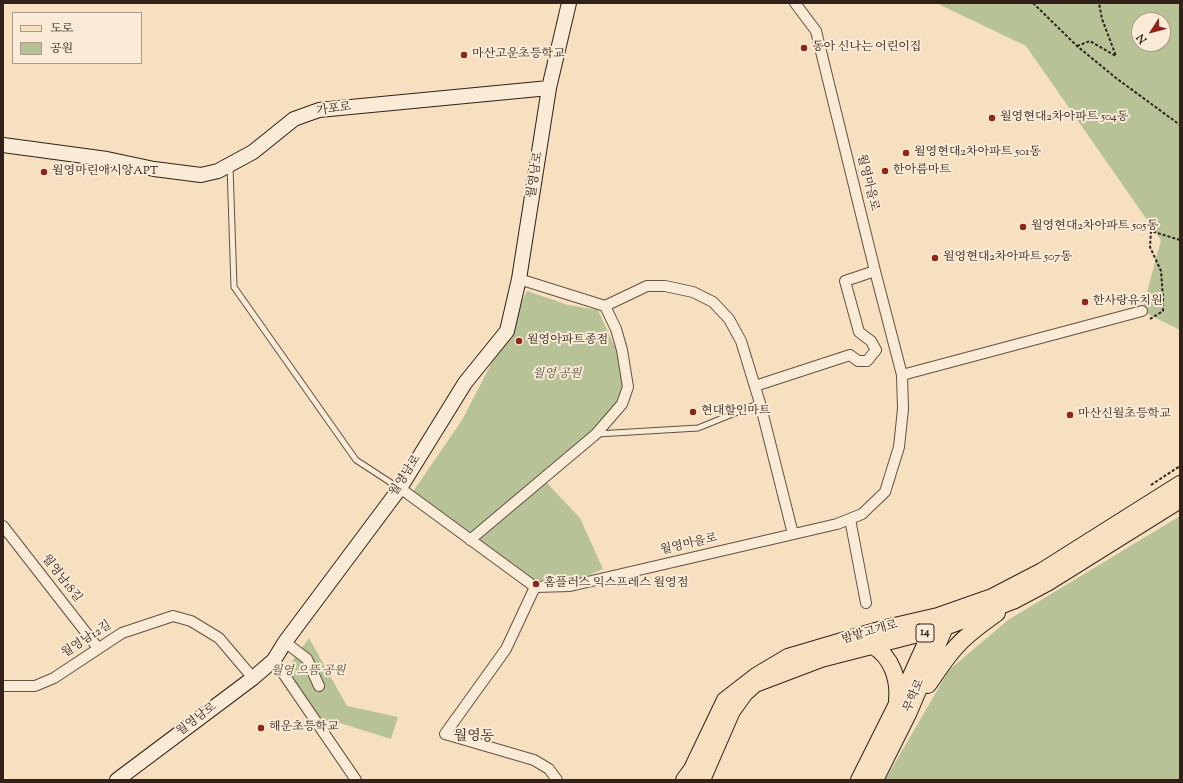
<!DOCTYPE html>
<meta charset="utf-8">
<style>
body{margin:0}
#map{position:relative;width:1183px;height:783px;overflow:hidden;background:#f7e0c0;font-family:"Sorts Mill Goudy","Noto Serif KR",serif}
canvas{display:block}
.frame{position:absolute;inset:0;border:4px solid #31211a;pointer-events:none}
.legend{position:absolute;left:12px;top:12px;width:130px;height:52px;box-sizing:border-box;background:#faebd6;border:1px solid #aa9a8b;margin:0;padding:5px 7px;list-style:none;font-size:12px;color:#31211a}
.legend li{display:flex;align-items:center;gap:8px;height:20px}
.legend b{width:20px;border:1px solid #aa9a8b}
.north{position:absolute;left:1131px;top:12px;width:40px;height:40px;box-sizing:border-box;background:#faebd6;border:1px solid #aa9a8b;border-radius:50%;rotate:234deg;font-size:11px;font-weight:700;line-height:16px;text-align:center;color:#31211a}
.north::after{content:'';display:block;margin:auto;width:14px;height:18px;background:#8f2418;clip-path:polygon(50% 0,100% 100%,50% 72%,0 100%)}
</style>
<div id="map">
<canvas width="1183" height="783"></canvas>
<div class="frame"></div>
<ul class="legend">
<li><b style="height:5px;background:#f7e0c0"></b>도로</li>
<li><b style="height:11px;background:#b7c397"></b>공원</li>
</ul>
<div class="north">N</div>
</div>
<script>
const context = document.querySelector('canvas').getContext('2d');
context.lineJoin = 'round';
function fillPath(path, color) { context.fillStyle = color; context.fill(path, 'evenodd'); }
function stroke(path, color, width, dash) { context.strokeStyle = color; context.lineWidth = width; context.lineCap = dash ? 'butt' : 'round'; context.setLineDash(dash || []); context.stroke(path); }
function label(font, color, halo, rows, align = 'center') {
  context.font = font + ' "Sorts Mill Goudy","Noto Serif KR",serif'; context.lineWidth = 4; context.setLineDash([]); context.textBaseline = 'middle'; context.strokeStyle = halo; context.fillStyle = color; for (const [text, x, y, turn = 0] of rows) {
    context.save(); context.translate(x, y); context.rotate((+turn || 0) * Math.PI / 180); context.textAlign = isNaN(turn) ? turn : align; if (halo) context.strokeText(text, 0, 0); context.fillText(text, 0, 0); context.restore();
  }
}
const green = new Path2D(`
 M 936,3 L 1180,3 L 1180,330 L 1142,311 L 1161,240 L 1026,46 ZM 1139,20 L 1163,20 L 1163,44 L 1139,44 Z
 M 527,291 L 568,305 L 598,310 L 619,356 L 624,386 L 613,409 L 546,477 L 470,534 L 412,493 L 462,420 L 501,345 Z
 M 546,482 L 580,518 L 603,569 L 571,583 L 533,581 L 475,540 Z
 M 1180,516 L 1180,780 L 885,780 L 949,670 L 1008,620 Z
 M 309,638 L 347,706 L 398,717 L 391,739 L 340,723 L 325,733 L 285,671 Z`);
const path = new Path2D(`
 M 1033,3 L 1077,46 L 1116,78 L 1180,125
 M 1077,46 L 1090,41 L 1116,56 L 1102,19 L 1099,3
 M 1180,178 L 1180,179
 M 1150,319 L 1163,311 L 1163,298 L 1161,271 L 1150,247 L 1151,231 L 1180,240
 M 1151,485 L 1180,466`);
const lane = new Path2D(`
 M 230,166 L 234,287 L 356,460 L 399,488
 M 597,434 L 698,428 L 760,403`);
const street = new Path2D(`
 M 519,279 L 605,306 L 647,286 L 665,286 L 693,292 L 713,302 L 729,319 L 741,341 L 760,403 L 793,534
 M 902,375 L 1142,311
 M 755,386 L 850,355 L 858,361 L 867,361 L 876,350 L 871,341 L 859,332 L 845,281 L 875,271
 M 400,488 L 535,587 L 570,586 L 837,524 L 862,514 L 885,492 L 899,447 L 903,409 L 902,375 L 875,271 L 816,31 L 795,3
 M 850,519 L 866,603
 M 3,526 L 98,648
 M 470,540 L 596,434 L 622,404 L 628,387 L 622,350 L 616,329 L 605,306
 M 535,587 L 506,649 L 445,734 L 534,760 L 549,769 L 557,780
 M 285,642 L 307,659 L 319,686
 M 274,660 L 356,780
 M 3,686 L 35,686 L 54,678 L 122,633 L 173,616 L 191,621 L 219,638 L 253,678`);
const secondary = new Path2D(`
 M 3,145 L 107,159 L 154,169 L 201,175 L 218,171 L 253,152 L 294,119 L 319,110 L 549,88
 M 117,780 L 253,678 L 274,660 L 285,642 L 400,488 L 465,383 L 507,331 L 519,279 L 549,88 L 569,3`);
const primary = new Path2D(`
 M 873,646 C 892,657 899,680 897,700
 M 928,685 C 937,672 945,659 956,647 C 967,634 983,623 997,613
 M 684,780 L 692,769 L 725,700 L 756,676 L 788,657 L 886,628 L 938,616 L 992,597 L 1042,571 L 1180,484
 M 702,780 L 732,711 L 745,693 L 755,684 L 821,659 L 945,627 L 1015,600 L 1047,583 L 1180,500
 M 859,780 L 911,676 L 934,625
 M 875,780 L 908,714 L 948,620`);
const markers = [
 [804,48,4,"#8f2418"],
 [464,55,4,"#8f2418"],
 [992,118,4,"#8f2418"],
 [906,153,4,"#8f2418"],
 [885,171,4,"#8f2418"],
 [44,172,4,"#8f2418"],
 [1023,227,4,"#8f2418"],
 [935,258,4,"#8f2418"],
 [1085,302,4,"#8f2418"],
 [519,341,4,"#8f2418"],
 [693,412,4,"#8f2418"],
 [1070,415,4,"#8f2418"],
 [536,584,4,"#8f2418"],
 [261,728,4,"#8f2418"]
];
const shields = [
 [925,633,18]
];
const shieldNames = [
 ["14",925,633]
];
const poiNames = [
 ["동아 신나는 어린이집",812,48],
 ["마산고운초등학교",472,55],
 ["월영현대2차아파트 504동",1000,118],
 ["월영현대2차아파트 501동",914,153],
 ["한아름마트",893,171],
 ["월영마린애시앙APT",52,172],
 ["월영현대2차아파트 505동",1031,227],
 ["월영현대2차아파트 507동",943,258],
 ["한사랑유치원",1093,302],
 ["월영아파트종점",527,341],
 ["현대할인마트",701,412],
 ["마산신월초등학교",1078,415],
 ["홈플러스 익스프레스 월영점",544,584],
 ["해운초등학교",269,728]
];
const streetNames = [
 ["가포로",334,110,-8],
 ["월영남로",536,175,-81],
 ["월영마을로",867,183,76],
 ["월영남로",406,476,-57],
 ["월영마을로",689,545,-13],
 ["월영남18길",61,579,52],
 ["밤밭고개로",870,633,-16],
 ["월영남12길",87,640,-33],
 ["무학로",915,696,-67],
 ["월영남로",197,720,-37]
];
const parkNames = [
 ["월영 공원",557,375],
 ["월영 으뜸 공원",308,672]
];
const quarterNames = [
 ["월영동",474,738]
];
fillPath(green, '#b7c397');
stroke(lane, '#625144', 7);
stroke(street, '#625144', 12);
stroke(secondary, '#31211a', 16);
stroke(primary, '#31211a', 18);
stroke(path, '#31211a', 2, [3, 2]);
stroke(lane, '#faebd6', 5);
stroke(street, '#faebd6', 10);
stroke(secondary, '#faebd6', 14);
stroke(primary, '#f7e0c0', 16);
for (const [x, y, r, color] of markers) { const dot = new Path2D(); dot.arc(x, y, r, 0, 2 * Math.PI); context.fillStyle = color; context.fill(dot); stroke(dot, '#faebd6', 1.5); }
for (const [x, y, w] of shields) { const box = new Path2D(); box.roundRect(x - w / 2, y - 9, w, 18, 3); context.fillStyle = '#faebd6'; context.fill(box); stroke(box, '#31211a', 1); }
label('bold 11px', '#31211a', null, shieldNames);
label('12px', '#31211a', '#faebd6', poiNames, 'left');
label('12px', '#31211a', '#faebd6', streetNames);
label('italic 12px', '#595240', '#faebd6', parkNames);
label('14px', '#31211a', '#faebd6', quarterNames);
</script>
